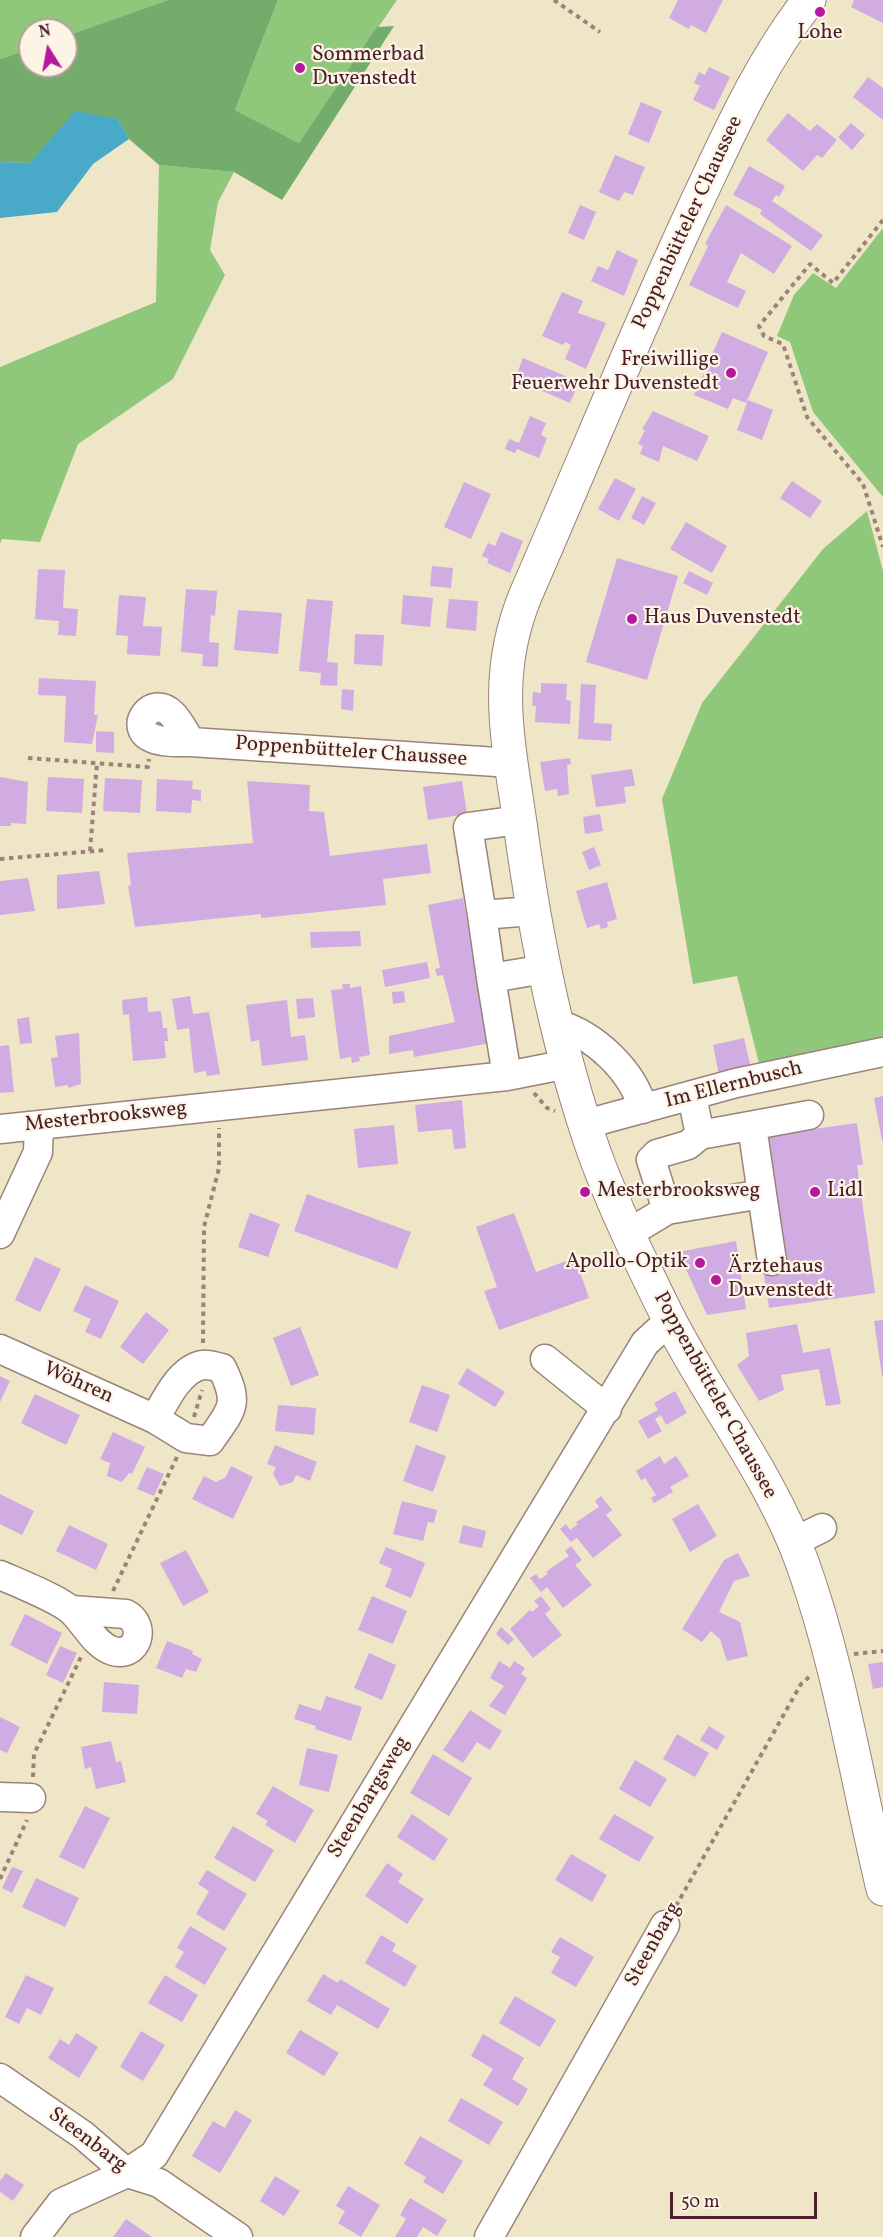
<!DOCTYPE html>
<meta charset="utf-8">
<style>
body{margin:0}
#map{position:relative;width:883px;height:2237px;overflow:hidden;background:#efe5c7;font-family:Vollkorn,serif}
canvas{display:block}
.north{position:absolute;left:18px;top:18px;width:60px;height:60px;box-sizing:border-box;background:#fcf5e5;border:2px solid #b59f9b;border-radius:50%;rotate:349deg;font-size:16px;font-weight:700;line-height:24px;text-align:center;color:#4a1f2b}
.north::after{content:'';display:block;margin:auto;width:21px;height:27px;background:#b5179e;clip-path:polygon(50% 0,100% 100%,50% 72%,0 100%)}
.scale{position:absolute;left:670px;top:2192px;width:147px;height:27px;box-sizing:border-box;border:3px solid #4a1f2b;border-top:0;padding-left:8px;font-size:18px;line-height:21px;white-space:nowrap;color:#4a1f2b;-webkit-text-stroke:4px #fcf5e5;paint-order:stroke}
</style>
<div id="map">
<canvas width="883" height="2237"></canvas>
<div class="north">N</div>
<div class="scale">50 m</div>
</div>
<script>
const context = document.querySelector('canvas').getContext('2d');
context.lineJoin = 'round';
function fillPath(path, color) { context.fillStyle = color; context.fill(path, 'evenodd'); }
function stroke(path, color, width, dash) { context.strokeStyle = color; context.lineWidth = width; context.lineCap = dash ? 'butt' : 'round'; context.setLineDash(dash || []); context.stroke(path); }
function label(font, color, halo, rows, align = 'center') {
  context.font = font + ' Vollkorn,serif'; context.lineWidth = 4.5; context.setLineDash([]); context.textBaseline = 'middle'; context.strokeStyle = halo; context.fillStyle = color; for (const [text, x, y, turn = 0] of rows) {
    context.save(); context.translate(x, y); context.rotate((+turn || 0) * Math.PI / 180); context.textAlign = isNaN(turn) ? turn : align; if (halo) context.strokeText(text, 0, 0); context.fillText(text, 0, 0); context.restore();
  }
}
const green = new Path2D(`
 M 0,0 L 168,0 L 66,36 L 66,30 L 30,30 L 30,49 L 0,59 Z
 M 278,0 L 397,0 L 299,143 L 235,110 Z
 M 159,165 L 234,172 L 218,202 L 210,250 L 225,275 L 173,379 L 78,444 L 40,542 L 2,539 L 0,544 L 0,367 L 156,302 Z
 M 883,228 L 883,497 L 813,412 L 790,342 L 777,336 L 794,295 L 813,273 L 836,288 Z
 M 867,511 L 883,571 L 883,1039 L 760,1067 L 737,976 L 693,984 L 662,799 L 702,703 L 823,549 Z`);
const forest = new Path2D(`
 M 168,0 L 278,0 L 235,110 L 299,143 L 377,27 L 394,26 L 282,200 L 234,172 L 159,165 L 129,139 L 118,119 L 30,163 L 0,162 L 0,59 L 30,49 L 30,66 L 66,66 L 66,36 Z`);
const water = new Path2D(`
 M 75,111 L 118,119 L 129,139 L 93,164 L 57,212 L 0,218 L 0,162 L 30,163 Z`);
const building = new Path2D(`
 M 678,0 L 723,0 L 706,33 L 691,25 L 689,29 L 669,18 Z
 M 854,0 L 883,0 L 883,23 L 851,7 Z
 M 709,67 L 730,77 L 714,110 L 693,100 L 700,86 L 694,83 L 699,72 L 705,75 Z
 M 868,77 L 883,88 L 883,120 L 853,97 Z
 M 641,102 L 662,111 L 649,143 L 628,134 Z
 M 788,113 L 810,131 L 817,124 L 837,140 L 822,158 L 817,155 L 803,171 L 766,140 Z
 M 851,123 L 865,135 L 852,150 L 838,137 Z
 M 615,155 L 645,167 L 633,195 L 624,192 L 619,201 L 599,192 Z
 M 749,166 L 785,186 L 779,197 L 776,195 L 772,201 L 823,235 L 811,251 L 760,214 L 762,210 L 733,195 Z
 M 580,205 L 596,212 L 584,240 L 568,233 Z
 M 726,205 L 792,246 L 774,274 L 741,253 L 727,282 L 746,291 L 738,308 L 689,285 L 708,246 L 705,244 Z
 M 617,250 L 638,260 L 624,296 L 591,281 L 598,266 L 608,270 Z
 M 562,292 L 583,301 L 578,313 L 606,323 L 586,369 L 565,359 L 571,345 L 565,342 L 563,345 L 542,336 Z
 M 722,332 L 768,352 L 746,403 L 733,398 L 728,409 L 694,395 Z
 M 523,358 L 579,382 L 570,403 L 515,379 Z
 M 748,400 L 773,410 L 762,440 L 737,430 Z
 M 653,411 L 709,436 L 697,461 L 663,446 L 659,462 L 640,454 L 643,446 L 638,444 L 645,430 L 642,429 Z
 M 530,416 L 546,423 L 541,435 L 547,438 L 539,458 L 517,449 L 515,453 L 505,449 L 509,439 L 519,443 Z
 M 615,478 L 636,489 L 619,521 L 598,509 Z
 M 792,481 L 822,501 L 810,518 L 780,498 Z
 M 464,482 L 491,494 L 471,539 L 444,527 Z
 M 642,496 L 656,503 L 644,525 L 631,518 Z
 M 686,522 L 727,546 L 712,573 L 670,549 Z
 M 501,532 L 523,541 L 510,573 L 487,563 L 489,559 L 482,556 L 488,543 L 495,546 Z
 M 617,558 L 678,576 L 647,680 L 586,662 Z
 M 432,566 L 453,568 L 451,588 L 430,586 Z
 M 38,569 L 65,570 L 63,608 L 78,609 L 76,636 L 58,635 L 59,621 L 35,619 Z
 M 689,571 L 713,583 L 707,595 L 683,583 Z
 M 186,589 L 217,591 L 215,616 L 211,615 L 209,642 L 219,643 L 218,667 L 202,666 L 203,654 L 181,652 Z
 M 119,595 L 146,597 L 143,626 L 162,627 L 160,656 L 127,654 L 128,636 L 116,635 Z
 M 403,595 L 433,598 L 430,627 L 401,624 Z
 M 307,599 L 333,601 L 327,662 L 338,663 L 337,686 L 320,685 L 321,673 L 299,671 Z
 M 449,599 L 478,601 L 476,631 L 446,628 Z
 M 238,610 L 282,613 L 278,654 L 234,650 Z
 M 355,634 L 384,635 L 382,666 L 354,664 Z
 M 39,678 L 96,681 L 94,715 L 98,715 L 92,744 L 64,742 L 66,696 L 38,695 Z
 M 541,683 L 567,684 L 566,700 L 571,701 L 570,724 L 535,722 L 536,706 L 532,706 L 533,692 L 541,693 Z
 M 581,684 L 596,685 L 594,723 L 612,724 L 611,741 L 578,739 Z
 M 342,689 L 354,690 L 353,711 L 341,709 Z
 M 96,731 L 114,732 L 114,753 L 96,752 Z
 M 570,758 L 571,764 L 567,765 L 569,794 L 558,796 L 557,789 L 545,791 L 540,762 Z
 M 632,769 L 635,786 L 624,787 L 626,803 L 596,807 L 591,775 Z
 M 0,777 L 28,782 L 26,824 L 11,823 L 11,826 L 0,826 Z
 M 48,777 L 84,779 L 82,813 L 46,811 Z
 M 105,778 L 142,780 L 140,813 L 103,811 Z
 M 157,779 L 193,781 L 192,789 L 201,790 L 201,801 L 192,800 L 191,813 L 156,811 Z
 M 247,781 L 310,785 L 309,811 L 324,812 L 330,856 L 427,844 L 431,873 L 383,879 L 386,905 L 261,918 L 261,914 L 135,927 L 128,886 L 131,885 L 127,853 L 253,843 Z
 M 462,781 L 467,814 L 428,820 L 423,787 Z
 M 600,814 L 603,831 L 585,834 L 583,817 Z
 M 594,847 L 601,865 L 589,870 L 582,852 Z
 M 99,871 L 105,904 L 57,909 L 57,875 Z
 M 28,878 L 35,911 L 0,915 L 0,881 Z
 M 607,882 L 617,919 L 607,922 L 608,927 L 601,929 L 599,924 L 587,928 L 576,891 Z
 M 463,898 L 491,1043 L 414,1057 L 413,1050 L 389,1054 L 389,1036 L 455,1022 L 443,975 L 437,976 L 435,969 L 440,968 L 428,905 Z
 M 360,931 L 361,946 L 311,948 L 310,932 Z
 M 427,962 L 430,978 L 385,987 L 382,970 Z
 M 342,984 L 350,984 L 350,988 L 361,986 L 370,1055 L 359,1057 L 360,1061 L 352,1063 L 351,1057 L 340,1059 L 331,990 L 343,989 Z
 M 404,991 L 405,1002 L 393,1004 L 392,992 Z
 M 190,996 L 193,1014 L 209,1012 L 220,1074 L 207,1076 L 206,1071 L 194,1073 L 189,1028 L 177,1030 L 172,999 Z
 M 147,997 L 148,1012 L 161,1011 L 163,1028 L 167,1028 L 168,1041 L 164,1041 L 166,1058 L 133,1061 L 129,1014 L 123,1015 L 122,1000 Z
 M 313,998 L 315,1017 L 298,1019 L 296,999 Z
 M 287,1000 L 291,1037 L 305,1035 L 308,1060 L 262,1066 L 259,1040 L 251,1042 L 246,1005 Z
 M 29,1017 L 32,1043 L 20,1044 L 17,1019 Z
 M 79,1033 L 81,1084 L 68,1088 L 68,1085 L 55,1087 L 51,1058 L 58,1057 L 55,1036 Z
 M 744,1038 L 751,1068 L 719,1075 L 713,1045 Z
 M 9,1045 L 14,1092 L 0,1093 L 0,1046 Z
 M 883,1096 L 883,1141 L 882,1141 L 874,1098 Z
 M 462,1100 L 466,1148 L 454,1149 L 452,1129 L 418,1132 L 415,1105 Z
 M 857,1123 L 863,1165 L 857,1165 L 875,1293 L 769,1308 L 763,1269 L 765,1136 Z
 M 394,1125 L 398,1164 L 358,1168 L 354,1129 Z
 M 307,1194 L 411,1232 L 397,1269 L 294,1231 Z
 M 250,1213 L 280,1224 L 268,1257 L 238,1247 Z
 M 514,1213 L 536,1272 L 575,1258 L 589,1298 L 499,1330 L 484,1291 L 497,1287 L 476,1227 Z
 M 736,1241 L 746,1309 L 707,1315 L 678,1252 Z
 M 35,1257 L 61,1269 L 40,1312 L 15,1300 Z
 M 85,1285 L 119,1301 L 101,1339 L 85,1332 L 91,1319 L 73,1311 Z
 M 146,1312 L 169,1330 L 143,1364 L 120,1347 Z
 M 883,1320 L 883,1376 L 882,1376 L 874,1321 Z
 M 797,1324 L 803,1353 L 830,1348 L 841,1404 L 826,1406 L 819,1369 L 781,1375 L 784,1390 L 759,1401 L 737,1365 L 749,1356 L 746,1333 Z
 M 300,1327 L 319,1375 L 291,1386 L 273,1338 Z
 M 467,1368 L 505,1392 L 495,1407 L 458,1384 Z
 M 0,1376 L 10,1381 L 0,1402 Z
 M 422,1385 L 450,1395 L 437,1432 L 409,1422 Z
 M 675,1391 L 687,1413 L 666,1425 L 661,1415 L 655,1419 L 662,1431 L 648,1439 L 638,1421 L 658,1410 L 654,1403 Z
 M 35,1394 L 80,1415 L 66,1445 L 21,1423 Z
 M 278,1405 L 316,1408 L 314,1435 L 275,1431 Z
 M 113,1432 L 145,1447 L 132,1474 L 129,1473 L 122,1482 L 107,1476 L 110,1463 L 100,1459 Z
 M 275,1445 L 317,1462 L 310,1481 L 296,1475 L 293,1482 L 280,1486 L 273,1474 L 276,1467 L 267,1464 Z
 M 416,1445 L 446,1456 L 433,1492 L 403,1481 Z
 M 660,1456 L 664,1464 L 676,1456 L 689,1476 L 670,1487 L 673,1492 L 654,1503 L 651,1498 L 656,1495 L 645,1478 L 641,1480 L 636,1471 Z
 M 231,1466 L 253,1477 L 233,1519 L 192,1499 L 204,1476 L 216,1482 L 220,1480 L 225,1478 Z
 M 147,1467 L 164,1474 L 154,1496 L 137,1489 Z
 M 0,1494 L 34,1511 L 22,1535 L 0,1524 Z
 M 601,1496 L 612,1510 L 606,1515 L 622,1535 L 593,1558 L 577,1538 L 571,1542 L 560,1529 L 566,1524 L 570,1530 L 578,1524 L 576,1522 L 599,1507 L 595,1501 Z
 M 402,1501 L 437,1510 L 434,1523 L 428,1522 L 423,1541 L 393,1534 Z
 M 698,1504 L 717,1536 L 690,1552 L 672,1519 Z
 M 69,1525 L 108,1544 L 96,1570 L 56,1551 Z
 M 463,1525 L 486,1531 L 482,1548 L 459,1543 Z
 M 571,1546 L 582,1560 L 575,1565 L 592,1585 L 563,1608 L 547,1587 L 541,1592 L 530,1578 L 536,1574 L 540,1579 L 548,1574 L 546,1572 L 554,1566 L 569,1556 L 565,1551 Z
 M 386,1547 L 425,1563 L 411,1598 L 385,1587 L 392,1569 L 379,1563 Z
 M 186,1550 L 209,1592 L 183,1606 L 160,1563 Z
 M 738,1553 L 750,1576 L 734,1581 L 719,1612 L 740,1622 L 748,1656 L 727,1661 L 720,1639 L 711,1631 L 702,1642 L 682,1629 L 724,1560 Z
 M 372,1596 L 407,1611 L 393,1644 L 358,1630 Z
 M 541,1596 L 551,1609 L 545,1614 L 562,1635 L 533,1658 L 510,1629 L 530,1610 L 532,1612 L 539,1606 L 534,1601 Z
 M 25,1614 L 62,1633 L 47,1664 L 10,1645 Z
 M 501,1627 L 514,1639 L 508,1645 L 496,1634 Z
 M 167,1641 L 193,1651 L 192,1654 L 202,1659 L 196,1672 L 186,1669 L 182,1678 L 156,1668 Z
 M 60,1646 L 77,1653 L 63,1683 L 46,1675 Z
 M 369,1653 L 396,1665 L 382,1700 L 354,1688 Z
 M 499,1661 L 510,1668 L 514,1661 L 525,1668 L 521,1674 L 527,1678 L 505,1715 L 489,1706 L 504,1686 L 490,1678 Z
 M 883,1662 L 883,1687 L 873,1689 L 868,1664 Z
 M 104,1682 L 139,1685 L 137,1714 L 102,1712 Z
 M 326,1696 L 362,1707 L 351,1741 L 315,1729 L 316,1726 L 294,1719 L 299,1704 L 321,1711 Z
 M 470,1710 L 502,1731 L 490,1750 L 477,1742 L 463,1763 L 443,1750 Z
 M 0,1717 L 20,1727 L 7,1753 L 0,1750 Z
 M 709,1726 L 725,1736 L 717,1750 L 700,1740 Z
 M 677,1734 L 709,1753 L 695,1777 L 663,1759 Z
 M 111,1741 L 116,1762 L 121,1761 L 126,1782 L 96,1789 L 91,1767 L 85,1769 L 81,1747 Z
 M 307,1748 L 338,1755 L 329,1792 L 299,1785 Z
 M 433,1754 L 472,1778 L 449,1816 L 410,1793 Z
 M 635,1760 L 667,1779 L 650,1807 L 619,1789 Z
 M 273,1786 L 314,1810 L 295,1843 L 265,1825 L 268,1821 L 256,1814 Z
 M 85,1806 L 110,1818 L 84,1869 L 59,1857 Z
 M 412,1814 L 448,1839 L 434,1861 L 397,1837 Z
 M 614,1814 L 654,1837 L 639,1862 L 599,1839 Z
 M 233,1826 L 274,1850 L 255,1882 L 214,1858 Z
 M 571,1854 L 607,1875 L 592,1902 L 555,1880 Z
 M 387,1863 L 403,1874 L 398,1882 L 424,1899 L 407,1924 L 365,1896 Z
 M 12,1867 L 23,1871 L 12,1893 L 2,1888 Z
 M 207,1870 L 247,1894 L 224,1931 L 196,1914 L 209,1891 L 198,1884 Z
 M 36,1878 L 79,1898 L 65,1927 L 22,1907 Z
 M 190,1926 L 227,1948 L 205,1985 L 175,1967 L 184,1952 L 177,1948 Z
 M 381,1935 L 396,1944 L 392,1951 L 417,1966 L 405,1987 L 365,1963 Z
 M 560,1937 L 594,1957 L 576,1987 L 551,1973 L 560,1957 L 551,1952 Z
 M 323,1974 L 338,1983 L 340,1979 L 390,2009 L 378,2029 L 337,2005 L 331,2015 L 307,2001 Z
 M 26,1975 L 54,1988 L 41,2015 L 27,2008 L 19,2024 L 5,2017 Z
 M 165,1975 L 198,1995 L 182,2022 L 148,2003 Z
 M 515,1996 L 556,2020 L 540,2047 L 499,2023 Z
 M 300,2030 L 339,2053 L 324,2076 L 286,2053 Z
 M 141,2031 L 165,2045 L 143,2081 L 120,2067 Z
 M 76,2033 L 98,2047 L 79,2078 L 48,2058 L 60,2039 L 69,2045 Z
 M 483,2034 L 524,2058 L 512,2079 L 528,2089 L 518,2106 L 483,2085 L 493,2069 L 471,2056 Z
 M 461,2098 L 503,2122 L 489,2145 L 448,2121 Z
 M 235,2110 L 252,2120 L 220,2173 L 192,2156 L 213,2121 L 225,2128 Z
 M 420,2136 L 463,2161 L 443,2194 L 423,2182 L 426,2177 L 404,2164 Z
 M 6,2173 L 24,2185 L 13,2201 L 0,2192 L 0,2181 Z
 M 275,2176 L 300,2191 L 284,2216 L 260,2201 Z
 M 348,2186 L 380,2205 L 361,2237 L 338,2223 L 345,2211 L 336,2206 Z
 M 410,2198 L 447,2220 L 437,2236 L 423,2227 L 417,2237 L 395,2237 L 406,2219 L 400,2215 Z
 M 126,2219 L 152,2237 L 113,2237 Z`);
const path = new Path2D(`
 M 554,0 L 600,32
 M 883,220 L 833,283 L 810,264 L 759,326 L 764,336 L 783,344 L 807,417 L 863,484 L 883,547
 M 28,758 L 148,767 L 149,759
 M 90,851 L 97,763
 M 0,859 L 106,850
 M 534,1093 L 547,1108 L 555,1111
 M 203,1343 L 204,1227 L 219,1168 L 219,1128
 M 194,1417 L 202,1390
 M 113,1591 L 177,1457
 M 854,1654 L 883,1651
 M 33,1777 L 34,1754 L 81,1657
 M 0,1879 L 27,1820
 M 676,1906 L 801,1684 L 809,1677`);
const minor = new Path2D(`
 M 191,742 C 185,733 180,722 172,714 C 152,693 127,728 152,738 C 164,743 179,742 191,742 L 512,763
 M 532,911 L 482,915 L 491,978 L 545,969
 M 482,915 L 468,827 L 519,820
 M 491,978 L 507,1076
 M 557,1024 C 595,1035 633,1071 643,1109
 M 692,1096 L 700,1135 L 809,1115
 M 586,1124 L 736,1083 L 883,1052
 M 752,1126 L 762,1194
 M 0,1129 L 507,1076 L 568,1064
 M 667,1210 L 651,1160 L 657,1154 L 688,1145 L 700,1135
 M 629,1233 L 667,1210 L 762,1194 L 772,1261
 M 0,1234 L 38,1152 L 39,1125
 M 0,1349 L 155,1419 L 186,1438 L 210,1441 C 232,1409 240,1405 222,1368 C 216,1367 208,1364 202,1365 C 179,1370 165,1401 155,1419
 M 545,1359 L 607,1409
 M 794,1542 L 822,1528
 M 0,1575 C 18,1583 62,1600 74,1613 C 85,1624 96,1646 113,1651 C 138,1658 147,1625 126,1614 L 72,1610
 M 0,1797 L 31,1798
 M 0,2078 L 83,2135 L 127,2173 L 159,2183 L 238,2237
 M 35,2237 L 61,2203 L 127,2173 L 154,2155 L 645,1343 L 670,1320
 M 489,2237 L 665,1925`);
const major = new Path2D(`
 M 809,0 C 759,64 727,138 693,210 C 634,337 582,466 526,594 C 492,676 508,739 520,823 C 535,934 557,1046 594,1152 C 614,1207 641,1262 667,1315 C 709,1398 770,1474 802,1562 C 840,1667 857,1781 883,1889`);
const markers = [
 [820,12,6,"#b5179e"],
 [300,68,6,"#b5179e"],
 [731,373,6,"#b5179e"],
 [632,619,6,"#b5179e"],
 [585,1192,6,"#b5179e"],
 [815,1192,6,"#b5179e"],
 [700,1263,6,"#b5179e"],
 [716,1280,6,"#b5179e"]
];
const poiNames = [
 ["Lohe",820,34,"center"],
 ["Sommerbad",312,56],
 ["Duvenstedt",312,80],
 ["Freiwillige",719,361,"right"],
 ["Feuerwehr Duvenstedt",719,385,"right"],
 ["Haus Duvenstedt",644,619],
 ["Mesterbrooksweg",597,1192],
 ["Lidl",827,1192],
 ["Apollo-Optik",688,1263,"right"],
 ["Ärztehaus",728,1268],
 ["Duvenstedt",728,1292]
];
const streetNames = [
 ["Poppenbütteler Chaussee",689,223,-65],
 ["Poppenbütteler Chaussee",351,753,4],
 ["Im Ellernbusch",734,1086,-14],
 ["Mesterbrooksweg",106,1118,-6],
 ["Wöhren",78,1384,24],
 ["Poppenbütteler Chaussee",714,1396,61],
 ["Steenbargsweg",370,1798,-59],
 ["Steenbarg",654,1945,-61],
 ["Steenbarg",87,2141,37]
];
fillPath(green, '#8fc77b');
fillPath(forest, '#73ac6b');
fillPath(water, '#49a9c8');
fillPath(building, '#d0ace3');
stroke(minor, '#9c8279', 31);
stroke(major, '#9c8279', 35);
stroke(path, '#9c8279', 4, [4.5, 4.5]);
stroke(minor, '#fff', 28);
stroke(major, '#fff', 33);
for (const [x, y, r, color] of markers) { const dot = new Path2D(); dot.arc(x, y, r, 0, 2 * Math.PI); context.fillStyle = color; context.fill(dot); stroke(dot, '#fcf5e5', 2); }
label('21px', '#4a1f2b', '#fcf5e5', poiNames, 'left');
label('21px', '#4a1f2b', '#fcf5e5', streetNames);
</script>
